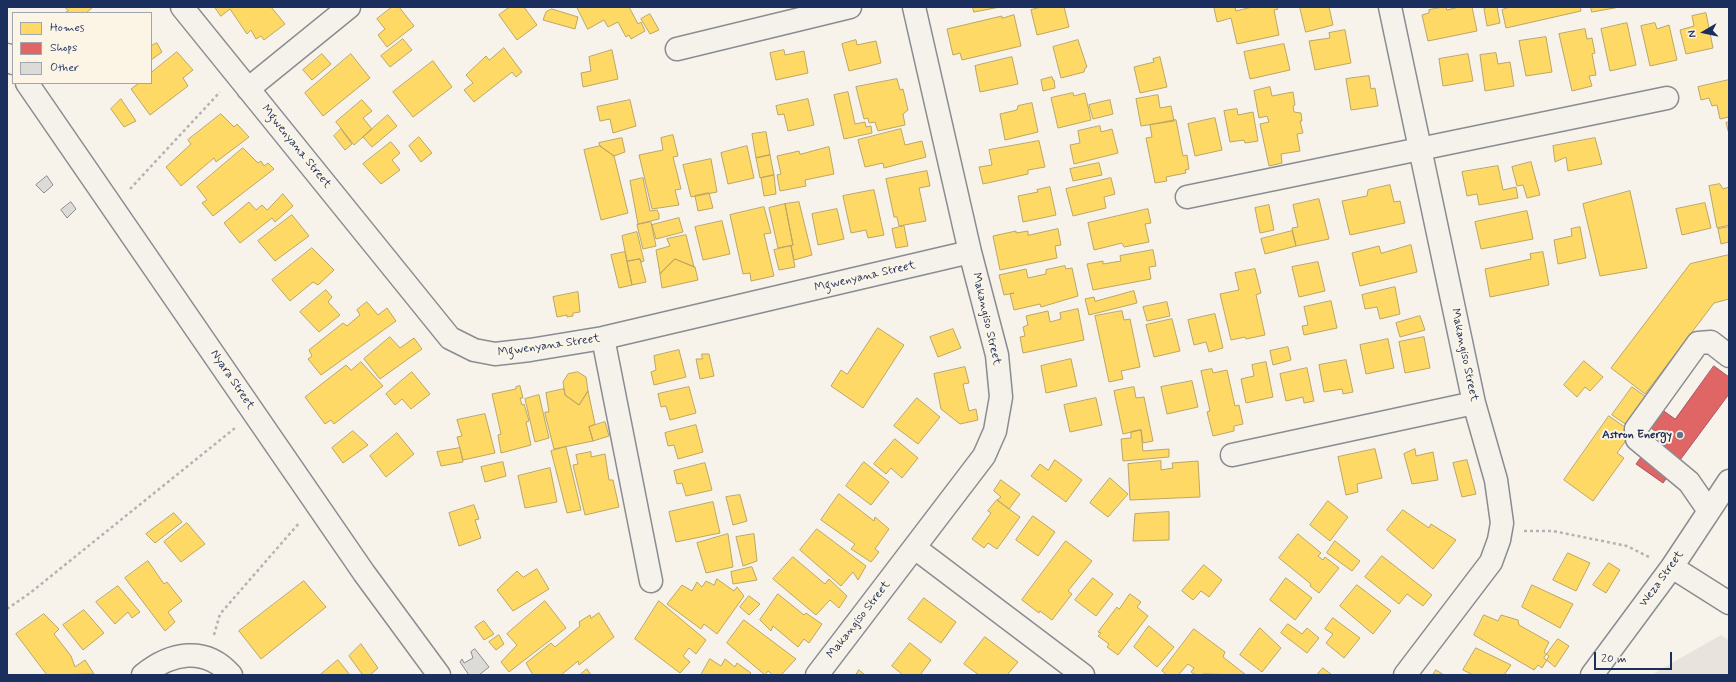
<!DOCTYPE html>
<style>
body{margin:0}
#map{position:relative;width:1736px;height:682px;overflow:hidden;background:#f7f3ea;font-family:Mynerve,sans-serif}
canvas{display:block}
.frame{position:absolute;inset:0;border:8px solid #1b2f5e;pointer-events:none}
.legend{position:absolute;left:12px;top:12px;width:140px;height:72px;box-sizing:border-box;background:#fcf5e5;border:1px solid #a2a6af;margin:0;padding:5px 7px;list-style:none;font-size:12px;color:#1b2f5e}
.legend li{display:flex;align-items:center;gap:8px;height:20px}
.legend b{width:20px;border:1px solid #a2a6af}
.north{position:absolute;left:1684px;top:12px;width:40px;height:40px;-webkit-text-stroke:3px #fcf5e5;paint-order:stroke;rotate:261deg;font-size:11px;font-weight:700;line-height:16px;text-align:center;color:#1b2f5e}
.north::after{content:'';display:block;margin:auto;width:14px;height:18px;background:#1b2f5e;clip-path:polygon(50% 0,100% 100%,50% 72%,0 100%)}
.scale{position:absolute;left:1594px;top:652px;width:78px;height:18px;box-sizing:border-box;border:2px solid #1b2f5e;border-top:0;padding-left:5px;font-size:12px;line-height:14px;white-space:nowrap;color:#1b2f5e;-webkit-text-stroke:3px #fcf5e5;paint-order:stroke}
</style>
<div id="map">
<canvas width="1736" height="682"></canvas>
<div class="frame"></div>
<ul class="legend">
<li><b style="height:11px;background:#ffd966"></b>Homes</li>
<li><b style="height:11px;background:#e06666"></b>Shops</li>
<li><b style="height:11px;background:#dddbd7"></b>Other</li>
</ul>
<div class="north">N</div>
<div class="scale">20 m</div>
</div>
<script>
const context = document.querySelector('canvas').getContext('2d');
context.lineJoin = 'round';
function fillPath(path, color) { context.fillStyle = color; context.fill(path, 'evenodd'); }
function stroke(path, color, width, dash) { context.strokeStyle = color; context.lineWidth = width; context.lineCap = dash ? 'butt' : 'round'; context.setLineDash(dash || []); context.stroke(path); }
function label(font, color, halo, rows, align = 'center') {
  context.font = font + ' Mynerve,sans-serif'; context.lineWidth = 4; context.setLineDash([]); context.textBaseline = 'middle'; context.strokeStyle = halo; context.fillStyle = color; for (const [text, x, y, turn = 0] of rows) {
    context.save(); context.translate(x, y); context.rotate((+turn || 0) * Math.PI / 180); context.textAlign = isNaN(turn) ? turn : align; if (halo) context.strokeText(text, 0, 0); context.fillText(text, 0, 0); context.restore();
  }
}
const built = new Path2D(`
 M 1721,635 L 1729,640 L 1729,675 L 1653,675 L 1656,672 Z`);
const homes = new Path2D(`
 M 65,7 L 93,7 L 86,13 L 64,13 L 68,11 Z
 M 215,7 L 271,7 L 285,24 L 264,40 L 261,36 L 256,39 L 251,30 L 247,34 L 230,9 L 221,16 Z
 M 392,7 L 399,7 L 414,26 L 387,47 L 378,35 L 385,29 L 377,19 Z
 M 510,7 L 524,7 L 537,25 L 517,40 L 499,15 Z
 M 577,7 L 629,7 L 638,24 L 641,22 L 645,31 L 631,39 L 629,35 L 626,37 L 618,22 L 608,27 L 604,20 L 588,29 Z
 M 973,7 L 1000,7 L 974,12 Z
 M 1042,7 L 1064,7 L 1069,27 L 1037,35 L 1031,10 Z
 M 1235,7 L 1236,11 L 1252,7 L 1277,7 L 1278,9 L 1274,10 L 1279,35 L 1237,44 L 1231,18 L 1217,22 L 1214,8 Z
 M 1300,7 L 1329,7 L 1333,25 L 1306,32 Z
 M 1444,7 L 1446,7 L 1447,10 L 1459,7 L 1472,7 L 1477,31 L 1428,41 L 1422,15 L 1429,13 L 1429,10 Z
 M 1488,7 L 1497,7 L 1500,23 L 1487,26 L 1484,9 Z
 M 1510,7 L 1580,7 L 1581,11 L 1506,28 L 1502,10 Z
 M 1591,7 L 1620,7 L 1592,12 Z
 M 552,9 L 578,17 L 575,29 L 543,20 L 546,12 Z
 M 1706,13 L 1713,48 L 1686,54 L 1680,30 L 1694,26 L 1692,16 Z
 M 650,14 L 659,30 L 650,34 L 641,19 Z
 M 1014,15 L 1021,46 L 962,60 L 960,53 L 953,55 L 947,29 L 1002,16 L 1002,18 Z
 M 1627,23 L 1636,65 L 1610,71 L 1601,29 Z
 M 1655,23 L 1657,29 L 1669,25 L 1677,60 L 1650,66 L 1641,26 Z
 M 1585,29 L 1587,39 L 1592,38 L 1595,53 L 1592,54 L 1596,75 L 1589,76 L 1592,86 L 1572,91 L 1559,34 Z
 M 1345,30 L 1351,63 L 1315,70 L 1309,41 L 1330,38 L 1329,33 Z
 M 1546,37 L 1552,72 L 1526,76 L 1519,41 Z
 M 403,39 L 412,50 L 390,67 L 381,56 Z
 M 856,40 L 857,45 L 876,41 L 881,63 L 849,71 L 842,44 Z
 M 1078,40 L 1087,67 L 1085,68 L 1084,72 L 1061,78 L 1053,47 Z
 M 157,43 L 162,52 L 151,60 L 151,46 Z
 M 1284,44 L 1290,70 L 1250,79 L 1244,52 Z
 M 504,48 L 522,72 L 516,77 L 512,72 L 474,102 L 464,90 L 473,83 L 466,75 L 486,56 L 489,60 Z
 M 612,50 L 618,79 L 583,87 L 581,73 L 591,71 L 589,57 Z
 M 784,50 L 785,55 L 804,51 L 808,73 L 776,80 L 770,53 Z
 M 177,52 L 193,70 L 183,78 L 188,86 L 150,115 L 131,89 L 139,83 L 151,83 L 151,73 Z
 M 1496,53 L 1498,64 L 1510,62 L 1514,86 L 1485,91 L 1480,55 Z
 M 322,54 L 331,64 L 312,80 L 303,70 Z
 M 351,54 L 370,78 L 323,116 L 305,93 Z
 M 1468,54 L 1473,81 L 1443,86 L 1439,59 Z
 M 1012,57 L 1018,84 L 980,92 L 975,66 Z
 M 1160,57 L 1167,87 L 1140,93 L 1134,67 L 1154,62 L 1153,59 Z
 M 433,61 L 452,87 L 413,117 L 393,92 Z
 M 1369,76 L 1371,89 L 1375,88 L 1378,106 L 1351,110 L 1346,79 Z
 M 1052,77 L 1053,80 L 1054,80 L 1055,88 L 1043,91 L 1041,80 Z
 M 897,79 L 900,90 L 903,89 L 908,110 L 903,114 L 905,125 L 878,131 L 875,122 L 869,123 L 868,118 L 864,119 L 856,87 Z
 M 1729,80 L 1729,117 L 1720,119 L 1717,105 L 1712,106 L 1709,98 L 1701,100 L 1698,87 Z
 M 1270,87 L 1272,96 L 1293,92 L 1295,105 L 1293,106 L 1294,112 L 1301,113 L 1302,121 L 1300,121 L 1303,133 L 1297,134 L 1300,151 L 1281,154 L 1282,163 L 1269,166 L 1260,124 L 1269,122 L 1267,116 L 1259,118 L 1254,91 Z
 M 848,92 L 855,124 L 865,122 L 866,127 L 871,126 L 872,133 L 844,139 L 834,95 Z
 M 1073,93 L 1074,96 L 1085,93 L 1091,120 L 1058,128 L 1051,98 Z
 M 1158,95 L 1160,108 L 1171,106 L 1174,121 L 1141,126 L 1136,99 Z
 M 121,99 L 136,121 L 124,127 L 111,109 Z
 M 808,99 L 814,125 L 788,131 L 784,114 L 778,115 L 776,106 Z
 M 362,100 L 372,111 L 363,118 L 372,129 L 354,145 L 336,122 Z
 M 630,100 L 636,126 L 613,133 L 610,119 L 600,121 L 597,107 Z
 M 1110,100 L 1113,114 L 1093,119 L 1089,105 Z
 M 1032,103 L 1038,132 L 1005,140 L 1000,114 L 1017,110 L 1018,106 Z
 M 1237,109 L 1238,115 L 1253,112 L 1258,141 L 1245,143 L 1244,140 L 1230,142 L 1224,111 Z
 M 221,114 L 234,127 L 237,124 L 249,137 L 216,162 L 214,158 L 181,186 L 166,167 L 191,144 L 188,140 Z
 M 388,115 L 397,126 L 372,147 L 363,137 Z
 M 1215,118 L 1222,150 L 1195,156 L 1188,124 Z
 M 1176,120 L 1183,156 L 1187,155 L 1189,169 L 1185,170 L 1186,173 L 1166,177 L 1167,181 L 1155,183 L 1146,138 L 1152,137 L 1150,125 Z
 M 1729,122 L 1729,134 L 1726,123 Z
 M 1100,126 L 1101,132 L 1112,129 L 1118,153 L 1074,164 L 1070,145 L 1080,143 L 1078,131 Z
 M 341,129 L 352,144 L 345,150 L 334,136 Z
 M 901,129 L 905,145 L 922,141 L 926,157 L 884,168 L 883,163 L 865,167 L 858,140 Z
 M 766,132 L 770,155 L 756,158 L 752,134 Z
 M 673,135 L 678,156 L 673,157 L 681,189 L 675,190 L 679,205 L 652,209 L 639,155 L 663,150 L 661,138 Z
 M 419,137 L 432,153 L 421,162 L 409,146 Z
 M 622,138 L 625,152 L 614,156 L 600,146 L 599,143 Z
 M 1595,138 L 1602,164 L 1568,171 L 1566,157 L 1555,162 L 1553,146 Z
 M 1039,141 L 1045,167 L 1028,170 L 1028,174 L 983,184 L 979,167 L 992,165 L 989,150 Z
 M 391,142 L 400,153 L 392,160 L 400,170 L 381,184 L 363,164 Z
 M 600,146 L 614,156 L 628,213 L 601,220 L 584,150 Z
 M 747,146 L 754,178 L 728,184 L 721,153 Z
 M 829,147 L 834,174 L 805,180 L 806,186 L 780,191 L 777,175 L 781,174 L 777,156 L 799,151 L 800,154 Z
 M 243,148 L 258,163 L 261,161 L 264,166 L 268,163 L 274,169 L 213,216 L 202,203 L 207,200 L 197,187 Z
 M 770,155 L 774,175 L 760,178 L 756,158 Z
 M 711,159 L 717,192 L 691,197 L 683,165 Z
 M 1531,162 L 1540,195 L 1527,198 L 1523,185 L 1517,186 L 1512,167 Z
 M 1099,163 L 1102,175 L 1073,181 L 1070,169 Z
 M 1498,166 L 1503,190 L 1516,187 L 1518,198 L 1479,205 L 1477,194 L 1467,196 L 1462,172 Z
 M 927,171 L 930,186 L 919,188 L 926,221 L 899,226 L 897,217 L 894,217 L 886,179 Z
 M 774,175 L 776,194 L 764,196 L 761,178 Z
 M 643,178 L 650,211 L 657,210 L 659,214 L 659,219 L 638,224 L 630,181 Z
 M 1111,178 L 1115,194 L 1104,197 L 1106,208 L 1073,216 L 1066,189 Z
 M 1720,184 L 1723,189 L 1729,187 L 1729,225 L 1717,228 L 1709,186 Z
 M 1390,185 L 1394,202 L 1400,201 L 1405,223 L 1350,235 L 1342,201 L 1367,196 L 1368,190 Z
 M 1050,187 L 1056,215 L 1023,222 L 1018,196 L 1038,192 L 1037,190 Z
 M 874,190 L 884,235 L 868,238 L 866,230 L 851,233 L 843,196 Z
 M 1630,191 L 1647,268 L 1600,276 L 1583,204 Z
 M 709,193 L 713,208 L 698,211 L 695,196 Z
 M 283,194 L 293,206 L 275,222 L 272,218 L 240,243 L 224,223 L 249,202 L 256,210 L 262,205 L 267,210 Z
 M 1319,199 L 1329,239 L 1296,246 L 1292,228 L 1298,227 L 1293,205 Z
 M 799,202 L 812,255 L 794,260 L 791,246 L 793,245 L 785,204 Z
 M 1705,203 L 1711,228 L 1682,235 L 1676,209 Z
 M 785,204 L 793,245 L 778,248 L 769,208 Z
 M 1269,205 L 1274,230 L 1260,233 L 1255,208 Z
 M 764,207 L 771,233 L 764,234 L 774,276 L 751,281 L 750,273 L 743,274 L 730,215 Z
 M 837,209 L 844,239 L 818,245 L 812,214 Z
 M 1148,209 L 1151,223 L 1145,224 L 1149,242 L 1124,247 L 1122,243 L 1094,250 L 1088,223 Z
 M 1527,211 L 1533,239 L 1481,249 L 1475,222 Z
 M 292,215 L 309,236 L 275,261 L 258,241 Z
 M 679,218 L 683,232 L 656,239 L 652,225 Z
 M 722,221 L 730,254 L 703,260 L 695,227 Z
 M 651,222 L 656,246 L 643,249 L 637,225 Z
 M 904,226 L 908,246 L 896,248 L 892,229 Z
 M 1580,227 L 1586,258 L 1558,264 L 1554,240 L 1572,236 L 1571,229 Z
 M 1729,227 L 1729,242 L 1721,244 L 1718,229 Z
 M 1058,229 L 1061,245 L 1055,246 L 1057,258 L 1000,270 L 993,236 L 1016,231 L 1016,233 L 1028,231 L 1028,235 Z
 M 1292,231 L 1296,246 L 1265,254 L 1261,239 Z
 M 637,232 L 644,261 L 641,262 L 640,259 L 627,261 L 622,236 Z
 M 686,235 L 694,267 L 675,259 L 660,274 L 656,250 L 670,246 L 667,239 Z
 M 1411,245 L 1417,272 L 1360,286 L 1352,253 L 1379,246 L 1381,253 Z
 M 791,246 L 795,267 L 779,270 L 774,250 Z
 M 312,248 L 334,270 L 318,285 L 313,282 L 290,301 L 272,280 Z
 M 1153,250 L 1156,266 L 1149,267 L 1151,279 L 1093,290 L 1087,264 L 1103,261 L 1103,264 L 1121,261 L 1120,256 Z
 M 625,252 L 632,285 L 619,288 L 611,255 Z
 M 1543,252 L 1549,285 L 1490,297 L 1485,269 L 1531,259 L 1530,254 Z
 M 1729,255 L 1729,299 L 1714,303 L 1645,394 L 1611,368 L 1690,264 Z
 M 640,259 L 646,282 L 632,285 L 627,262 Z
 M 675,259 L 695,267 L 698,280 L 662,288 L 660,274 Z
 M 1318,262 L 1325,291 L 1299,297 L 1292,267 Z
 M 1065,266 L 1066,269 L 1072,268 L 1078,296 L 1041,307 L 1040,304 L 1014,310 L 1010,294 L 1014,293 L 1004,295 L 999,275 L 1026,269 L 1028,278 L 1046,274 L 1046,270 Z
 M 1255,269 L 1261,293 L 1256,295 L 1265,335 L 1246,339 L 1245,337 L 1231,340 L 1220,294 L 1239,290 L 1235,273 Z
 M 1395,287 L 1400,314 L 1380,319 L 1377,307 L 1365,309 L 1362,295 Z
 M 326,290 L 332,297 L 328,302 L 340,315 L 319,332 L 300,312 Z
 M 1134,291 L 1137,303 L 1089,315 L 1085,299 L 1094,297 L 1095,301 Z
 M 578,292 L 580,312 L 573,313 L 573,316 L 567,317 L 567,315 L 557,317 L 553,297 Z
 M 1331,301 L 1337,328 L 1304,335 L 1302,326 L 1308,325 L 1304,307 Z
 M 367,302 L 378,315 L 387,308 L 396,321 L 321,375 L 308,359 L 312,356 L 309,350 L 343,323 L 347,326 L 360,315 L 357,310 Z
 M 1167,302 L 1170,316 L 1147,321 L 1143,307 Z
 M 1078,309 L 1084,340 L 1023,353 L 1020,337 L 1025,336 L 1023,327 L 1028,325 L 1026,316 L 1048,311 L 1050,322 L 1061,319 L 1060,313 Z
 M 1122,311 L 1124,320 L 1130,319 L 1140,367 L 1121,371 L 1123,379 L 1109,382 L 1095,316 Z
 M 1215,314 L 1223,348 L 1209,352 L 1206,342 L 1194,345 L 1188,320 Z
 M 1420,316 L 1425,330 L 1400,337 L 1396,323 Z
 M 1172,319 L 1180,351 L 1154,357 L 1146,325 Z
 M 878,328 L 904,345 L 863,408 L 831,386 L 841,370 L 847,374 Z
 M 953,329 L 961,348 L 938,357 L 930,337 Z
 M 390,337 L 400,348 L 414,338 L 422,349 L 380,379 L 364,359 Z
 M 1424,337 L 1430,368 L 1405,373 L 1399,342 Z
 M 1388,339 L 1394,368 L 1366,374 L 1360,345 Z
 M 1288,347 L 1291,360 L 1273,365 L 1270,351 Z
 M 679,350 L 686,377 L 654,385 L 651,372 L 656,370 L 654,356 Z
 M 702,354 L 709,354 L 714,376 L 700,379 L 696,359 L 702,359 Z
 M 1071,359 L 1077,386 L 1046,393 L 1041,366 Z
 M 1346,360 L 1353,392 L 1343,394 L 1342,389 L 1324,392 L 1319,365 Z
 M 1584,361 L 1603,377 L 1590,391 L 1585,387 L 1577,397 L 1564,385 Z
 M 361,362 L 383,386 L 334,424 L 331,420 L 325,424 L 305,397 L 346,365 L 351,370 Z
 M 1266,362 L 1273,397 L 1246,403 L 1241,379 L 1254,376 L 1252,365 Z
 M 965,367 L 969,383 L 963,384 L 969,411 L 976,409 L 978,420 L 960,424 L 941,409 L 934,374 Z
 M 1307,368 L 1314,401 L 1304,403 L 1303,397 L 1286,401 L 1280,374 Z
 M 1212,369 L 1213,373 L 1227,370 L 1235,406 L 1239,405 L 1243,424 L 1234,426 L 1234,431 L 1213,436 L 1207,412 L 1210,411 L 1201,371 Z
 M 412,372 L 430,394 L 411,409 L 402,399 L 395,405 L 386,394 Z
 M 578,372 L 586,377 L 588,391 L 579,405 L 565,395 L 563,382 L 568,374 Z
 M 1192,381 L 1198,407 L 1167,414 L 1161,387 Z
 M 520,386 L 523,398 L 520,398 L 522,405 L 524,404 L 529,421 L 526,422 L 531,445 L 501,453 L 498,435 L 501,434 L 492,394 L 516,389 L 516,387 Z
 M 689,387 L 696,413 L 670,420 L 666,406 L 661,407 L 658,394 Z
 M 1134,387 L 1136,398 L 1144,397 L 1153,441 L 1143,443 L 1141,430 L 1123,434 L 1114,391 Z
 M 1632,387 L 1659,406 L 1640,434 L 1612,415 Z
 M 564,389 L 565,395 L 579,405 L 588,391 L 595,424 L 589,427 L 593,441 L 554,449 L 545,414 L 545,412 L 549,412 L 546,393 Z
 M 539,395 L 549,438 L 535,442 L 525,399 Z
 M 917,398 L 940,417 L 918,444 L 894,426 Z
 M 1096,398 L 1102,425 L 1070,432 L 1064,405 Z
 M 485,414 L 495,453 L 463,460 L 457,437 L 462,436 L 457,420 Z
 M 1609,416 L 1632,432 L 1617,453 L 1624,458 L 1593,501 L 1564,480 Z
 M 605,422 L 609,436 L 593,441 L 589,427 Z
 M 696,425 L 703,452 L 678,459 L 674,445 L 668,446 L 665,433 Z
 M 1141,430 L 1143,451 L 1169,449 L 1169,457 L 1123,461 L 1121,439 L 1131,438 L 1131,432 Z
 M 353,431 L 368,445 L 343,463 L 332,448 Z
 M 397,433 L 414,454 L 386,477 L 370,456 Z
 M 895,439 L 918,458 L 902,478 L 891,468 L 886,474 L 874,464 Z
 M 566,447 L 581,510 L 567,513 L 551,451 Z
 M 460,448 L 463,462 L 441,466 L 437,452 Z
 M 1375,449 L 1382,478 L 1357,484 L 1358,492 L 1346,495 L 1338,457 Z
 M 1415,449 L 1416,456 L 1433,452 L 1438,480 L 1412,484 L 1404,454 Z
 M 591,452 L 591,457 L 605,454 L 609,480 L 613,480 L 619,507 L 585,515 L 573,465 L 578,464 L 576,455 Z
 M 1055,460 L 1082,480 L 1066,502 L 1031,476 L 1040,464 L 1048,470 Z
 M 1467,460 L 1476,494 L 1462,497 L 1453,463 Z
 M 1161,461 L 1161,470 L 1173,468 L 1172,463 L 1198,461 L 1200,497 L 1130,500 L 1128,464 Z
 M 503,462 L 506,476 L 485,482 L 481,467 Z
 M 864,462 L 889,482 L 871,505 L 846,486 Z
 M 705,463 L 712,490 L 686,496 L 682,483 L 677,484 L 674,471 Z
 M 550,468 L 557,502 L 525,508 L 518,476 Z
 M 1110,478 L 1128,494 L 1108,517 L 1090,503 Z
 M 1001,480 L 1020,494 L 1009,509 L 997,500 L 1001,497 L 994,491 Z
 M 839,494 L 874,521 L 875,517 L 889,529 L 875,549 L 879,552 L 871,562 L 851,549 L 855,544 L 821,520 Z
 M 740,495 L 747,521 L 733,525 L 726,497 Z
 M 997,500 L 1020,517 L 997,549 L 988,543 L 984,548 L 972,539 L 991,513 L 988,511 Z
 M 1328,501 L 1348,517 L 1330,541 L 1310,525 Z
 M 713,502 L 720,533 L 676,542 L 669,512 Z
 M 474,505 L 479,519 L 475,520 L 481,538 L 459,546 L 449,513 Z
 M 1403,510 L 1429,528 L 1431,524 L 1456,540 L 1433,569 L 1387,530 Z
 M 1169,512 L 1169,540 L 1133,541 L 1135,514 Z
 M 174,513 L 182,522 L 155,543 L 146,534 Z
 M 1033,516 L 1055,532 L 1038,556 L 1016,540 Z
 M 187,523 L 205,544 L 181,562 L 164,542 Z
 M 817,529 L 866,566 L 858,580 L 853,572 L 841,586 L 800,550 Z
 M 728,534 L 733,567 L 706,573 L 697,543 Z
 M 754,534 L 757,561 L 743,566 L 736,537 Z
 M 1298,534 L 1321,553 L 1318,556 L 1323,560 L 1325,557 L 1339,568 L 1319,593 L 1310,586 L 1311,584 L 1279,558 Z
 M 1066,541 L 1092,561 L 1068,591 L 1072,594 L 1052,620 L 1040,611 L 1039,613 L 1022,600 Z
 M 1335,541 L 1360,561 L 1352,571 L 1327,553 Z
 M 1568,553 L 1590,563 L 1576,591 L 1553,580 Z
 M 1382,556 L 1432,595 L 1423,606 L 1407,594 L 1399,604 L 1365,577 Z
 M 793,557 L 825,584 L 829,579 L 847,596 L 839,608 L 830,600 L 816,615 L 773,579 Z
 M 148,561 L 164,584 L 167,582 L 182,601 L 168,612 L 175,622 L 165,631 L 125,578 Z
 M 1609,563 L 1620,570 L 1606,593 L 1593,585 Z
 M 1204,565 L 1222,580 L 1209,597 L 1201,591 L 1193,600 L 1182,591 Z
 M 752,567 L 757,580 L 733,584 L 731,572 Z
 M 537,569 L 549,589 L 513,611 L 497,590 L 517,571 L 523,577 Z
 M 1093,578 L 1113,594 L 1096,616 L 1075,600 Z
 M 1286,578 L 1312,598 L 1295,620 L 1270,600 Z
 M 717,579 L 734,591 L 737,587 L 744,596 L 717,634 L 704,624 L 701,629 L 667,604 L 682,585 L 692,591 L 697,582 L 702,587 L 706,581 L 714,585 Z
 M 304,581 L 326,607 L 261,659 L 239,631 Z
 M 1357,585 L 1391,611 L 1373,634 L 1340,606 Z
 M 1532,585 L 1573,604 L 1560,628 L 1522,607 Z
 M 118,586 L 140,612 L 132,618 L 128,612 L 115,624 L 96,602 Z
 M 778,594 L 804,615 L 806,613 L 822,624 L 809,643 L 804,639 L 798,647 L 773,626 L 771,631 L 760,620 Z
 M 1130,594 L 1141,602 L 1137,607 L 1148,616 L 1118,655 L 1107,647 L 1109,644 L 1098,636 L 1101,633 L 1098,632 L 1117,607 L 1119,609 Z
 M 749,596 L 760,604 L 749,615 L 740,607 Z
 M 924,598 L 956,622 L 941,643 L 908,619 Z
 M 545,601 L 566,628 L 509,672 L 501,662 L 517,645 L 507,634 Z
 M 659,601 L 706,640 L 696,654 L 689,648 L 683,656 L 690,662 L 680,673 L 635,639 Z
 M 84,610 L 104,633 L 83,650 L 63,625 Z
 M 599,613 L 614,637 L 579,665 L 578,661 L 561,675 L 533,675 L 526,663 L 551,643 L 555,647 L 580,626 L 579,622 L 590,615 L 591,618 Z
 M 44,614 L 59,629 L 54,634 L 71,656 L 75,667 L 85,660 L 94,674 L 47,675 L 16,634 Z
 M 1484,615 L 1498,621 L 1501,615 L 1518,620 L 1519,625 L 1549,642 L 1544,652 L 1549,656 L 1542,668 L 1538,665 L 1534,670 L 1474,635 Z
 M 1333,618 L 1360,638 L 1344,658 L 1326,643 L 1333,634 L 1325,629 Z
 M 744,620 L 796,659 L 781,675 L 773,675 L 768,671 L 765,675 L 727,643 Z
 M 484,621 L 494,634 L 484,640 L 475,627 Z
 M 1288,624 L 1302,634 L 1307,628 L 1319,638 L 1307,653 L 1281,633 Z
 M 1149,626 L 1174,647 L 1157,667 L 1134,647 Z
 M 1260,628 L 1281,648 L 1262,672 L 1240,655 Z
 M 1194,629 L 1225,652 L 1223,657 L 1246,675 L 1205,674 L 1196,675 L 1191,672 L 1194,668 L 1188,664 L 1178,675 L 1167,675 L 1162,671 Z
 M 499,635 L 504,644 L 496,650 L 489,642 Z
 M 985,637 L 1018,662 L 1008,674 L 1010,675 L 979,675 L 964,664 Z
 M 1558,639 L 1569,646 L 1555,667 L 1544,658 Z
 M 910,643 L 931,660 L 920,675 L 903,675 L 892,666 Z
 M 361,644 L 378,668 L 370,675 L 360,675 L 362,674 L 349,656 Z
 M 1476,648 L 1511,665 L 1504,675 L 1473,675 L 1463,670 Z
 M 710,659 L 721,666 L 725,659 L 735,667 L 737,663 L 751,673 L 749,675 L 701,675 Z
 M 338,660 L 350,675 L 320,675 Z
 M 1323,668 L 1332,675 L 1317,675 Z
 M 587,669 L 591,675 L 580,675 Z
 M 859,670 L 865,675 L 856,675 Z
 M 1436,670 L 1444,675 L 1433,675 Z`);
const shops = new Path2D(`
 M 1714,366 L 1729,377 L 1729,394 L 1663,483 L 1636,464 L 1658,434 L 1649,426 L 1661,409 L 1675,419 Z`);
const building = new Path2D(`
 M 47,176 L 53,185 L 44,193 L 36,185 Z
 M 71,202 L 76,209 L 67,218 L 61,210 Z
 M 475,649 L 489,667 L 479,675 L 469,675 L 460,662 L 462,659 L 464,663 L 473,658 L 471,652 Z`);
const path = new Path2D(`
 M 130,189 L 220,92
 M 1524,531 L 1553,531 L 1627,546 L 1649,557
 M 7,609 L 30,593 L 235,428
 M 214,635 L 220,614 L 300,522`);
const minor = new Path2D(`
 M 182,7 L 450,338 L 474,350 L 495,354 L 530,350 L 603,338 L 970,252
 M 1390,7 L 1474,403 L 1496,480 L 1502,523 L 1499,540 L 1491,562 L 1405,675
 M 677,49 L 850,7
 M 7,55 L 13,63
 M 27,83 L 364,573 L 439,675
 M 248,89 L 349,7
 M 1187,197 L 1667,98
 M 603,338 L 651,581
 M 1232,455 L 1474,403
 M 1709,511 L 1689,482 L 1637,439 L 1636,429 L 1698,343 L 1711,342 L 1729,356
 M 915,548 L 1083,675
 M 1672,567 L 1729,603
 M 143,675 C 170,653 205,645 231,675
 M 817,675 L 984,456 L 995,431 L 1001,397 L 997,355 L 970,252 L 914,7
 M 1592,675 L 1672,567 L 1729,481`);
const markers = [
 [1680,435,4,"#68748f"]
];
const streetNames = [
 ["Mgwenyana Street",296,147,51],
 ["Mgwenyana Street",865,277,-13],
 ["Makangiso Street",986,319,77],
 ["Mgwenyana Street",549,346,-8],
 ["Makangiso Street",1464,355,78],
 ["Nyara Street",232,380,56],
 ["Weza Street",1662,579,-54],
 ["Makangiso Street",859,620,-52]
];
const poiNames = [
 ["Astron Energy",1672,435]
];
fillPath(built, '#e8e4dd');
fillPath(homes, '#ffd966');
stroke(homes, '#bba664', 1);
fillPath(shops, '#e06666');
stroke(shops, '#a55664', 1);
fillPath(building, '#dddbd7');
stroke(building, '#8a8c91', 1);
stroke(minor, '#8a8c91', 25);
stroke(path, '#b2b3b4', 2.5, [3, 3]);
stroke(minor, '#f5f2ec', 22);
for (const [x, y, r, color] of markers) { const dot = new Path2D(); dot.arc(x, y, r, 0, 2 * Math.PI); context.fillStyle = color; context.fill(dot); stroke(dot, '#fcf5e5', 1.5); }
label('12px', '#1b2f5e', '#fcf5e5', streetNames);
label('bold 12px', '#1b2f5e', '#fcf5e5', poiNames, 'right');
</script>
